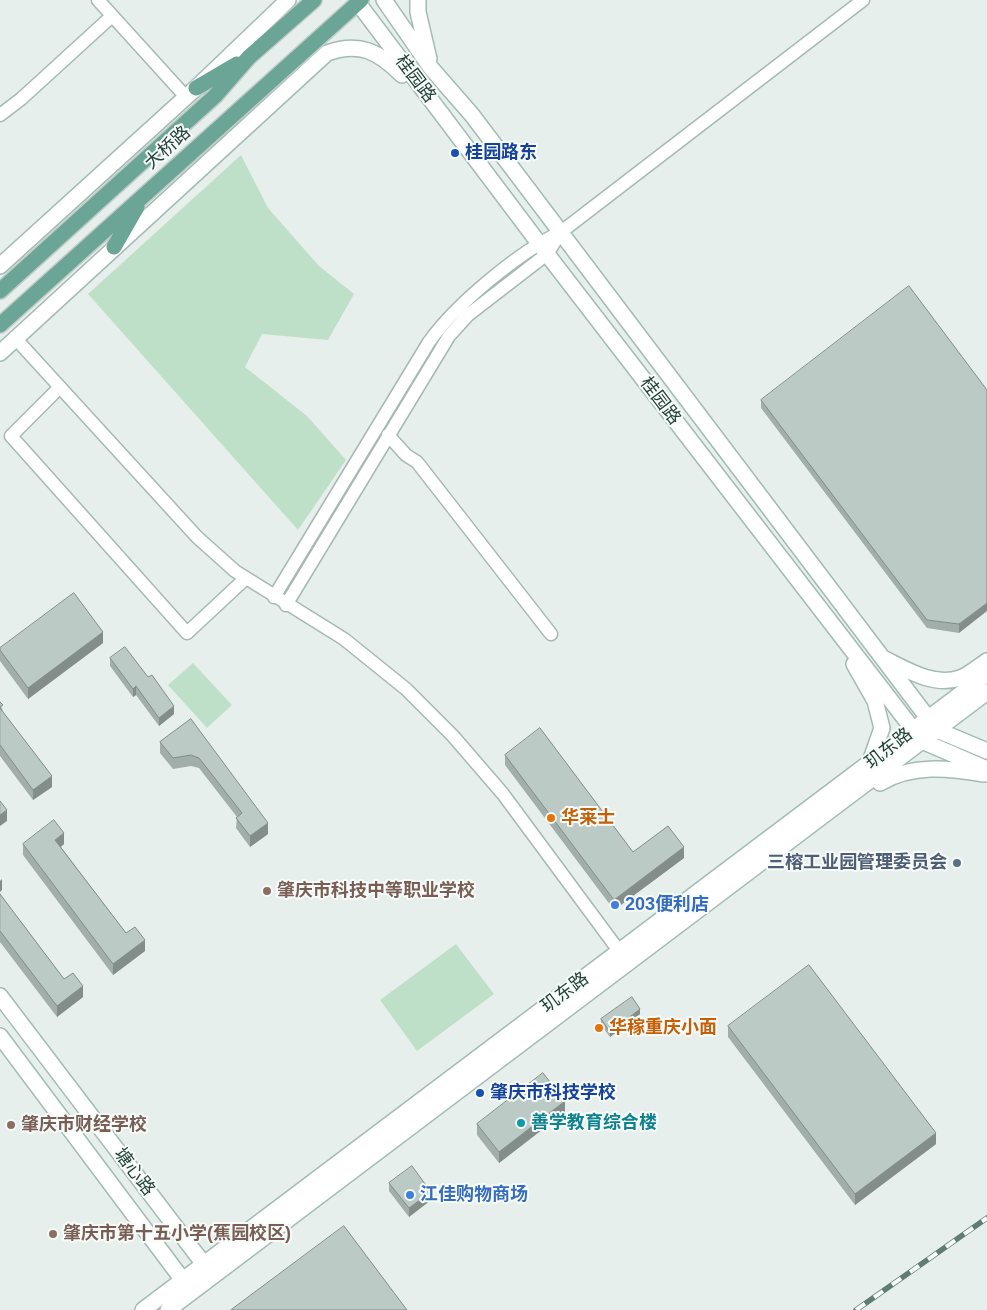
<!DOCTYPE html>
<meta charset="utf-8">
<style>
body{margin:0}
canvas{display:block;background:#e6efeb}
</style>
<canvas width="987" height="1310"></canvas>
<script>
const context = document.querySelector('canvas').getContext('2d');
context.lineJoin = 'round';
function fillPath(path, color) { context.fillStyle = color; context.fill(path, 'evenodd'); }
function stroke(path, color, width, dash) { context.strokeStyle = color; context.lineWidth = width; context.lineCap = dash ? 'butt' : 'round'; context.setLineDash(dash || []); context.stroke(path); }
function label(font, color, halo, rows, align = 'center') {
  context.font = font + ' Helvetica,"Noto Sans SC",sans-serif'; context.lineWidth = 4; context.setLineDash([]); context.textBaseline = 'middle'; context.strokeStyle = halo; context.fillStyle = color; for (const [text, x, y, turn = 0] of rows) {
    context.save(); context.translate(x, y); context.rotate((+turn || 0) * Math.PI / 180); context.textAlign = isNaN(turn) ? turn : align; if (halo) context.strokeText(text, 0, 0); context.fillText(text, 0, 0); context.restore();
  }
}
const green = new Path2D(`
 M 241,155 L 268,208 L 319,266 L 354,294 L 328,340 L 262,334 L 245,367 L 307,416 L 346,460 L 298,530 L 88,294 Z
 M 193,663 L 232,705 L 207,728 L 168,685 Z
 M 456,944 L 494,994 L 417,1051 L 380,1000 Z`);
const street = new Path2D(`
 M 98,0 L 186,97
 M 0,115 L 21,99 L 112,16
 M 16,339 L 197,537 L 235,571 L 344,639 L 406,689 L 453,736 L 503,794 L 625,959
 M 60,387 L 11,436 L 187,633 L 246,578
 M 388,435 L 406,455 L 417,462 L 551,634
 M 274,597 L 429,342 C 456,304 519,252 561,232 L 863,0
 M 286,605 L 449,336 L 468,315 L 547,254 L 561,232`);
const secondary = new Path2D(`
 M 384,0 L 431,68 L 472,115 L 937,730 L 987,751
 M 418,0 L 418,12 L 429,59
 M 358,3 L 547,254 L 922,741 L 987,769
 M 0,266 L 196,88 L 288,0
 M 0,353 L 327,53 C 360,41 379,52 402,75
 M 885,659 C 907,670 934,687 960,678 C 969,675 979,666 987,661
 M 854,664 L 875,701 L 882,728 L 870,762
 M 880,783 C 912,764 948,768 984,774
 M 0,996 L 209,1271
 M 0,1036 L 188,1287
 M 143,1310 L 987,674
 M 168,1310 L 987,692`);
const primary = new Path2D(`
 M 196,88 L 237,64
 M 114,247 L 137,207
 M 0,291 L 215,96 L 249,57 L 314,0
 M 0,325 L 361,0`);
const rail = new Path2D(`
 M 856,1310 L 987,1218`);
const wall = new Path2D(`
 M 987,390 L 959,633 L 927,628 L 761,408 L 761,400 Z
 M 103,643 L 28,699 L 0,661 L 0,648 Z
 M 110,658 L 148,677 L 174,714 L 159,726 L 136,695 L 133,697 L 110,666 Z
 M 0,702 L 3,712 L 52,787 L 33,800 L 0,756 Z
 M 191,719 L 268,834 L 250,847 L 236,828 L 237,817 L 199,768 L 191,766 L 173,769 L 160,753 L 160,742 Z
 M 505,755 L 633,852 L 684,858 L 614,910 L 505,765 Z
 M 23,844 L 64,844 L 61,847 L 126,933 L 145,951 L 113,975 L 23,855 Z
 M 0,894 L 64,979 L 83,997 L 57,1017 L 0,942 Z
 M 640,1014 L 610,1037 L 601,1025 L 601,1019 Z
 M 728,1026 L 936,1144 L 855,1205 L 728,1037 Z
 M 565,1112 L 499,1163 L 477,1135 L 477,1124 Z
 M 389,1183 L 431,1200 L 409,1217 L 389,1191 Z`);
const shadedWall = new Path2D(`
 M 987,603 L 987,611 L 959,633 L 959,624 Z
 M 103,632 L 103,643 L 28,699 L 28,688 Z
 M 136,686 L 136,695 L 133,697 L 133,689 Z
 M 174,706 L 174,714 L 159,726 L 159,718 Z
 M 52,776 L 52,787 L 33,800 L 33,790 Z
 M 7,810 L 7,821 L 0,826 L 0,815 Z
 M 268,823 L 268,834 L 250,847 L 250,836 Z
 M 64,833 L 64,844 L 55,851 L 55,840 Z
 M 684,847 L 684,858 L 614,910 L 614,900 Z
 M 2,879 L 2,890 L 0,892 L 0,881 Z
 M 145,940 L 145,951 L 113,975 L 113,964 Z
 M 83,986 L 83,997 L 57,1017 L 57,1006 Z
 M 640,1009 L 640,1014 L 610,1037 L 610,1032 Z
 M 565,1101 L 565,1112 L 499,1163 L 499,1152 Z
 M 936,1133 L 936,1144 L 855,1205 L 855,1194 Z
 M 431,1192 L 431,1200 L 409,1217 L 409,1208 Z`);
const building = new Path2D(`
 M 909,286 L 987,390 L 987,603 L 959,624 L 927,620 L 761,400 Z
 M 74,593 L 103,632 L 28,688 L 0,650 L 0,648 Z
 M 125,647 L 148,677 L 152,675 L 174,706 L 159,718 L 136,686 L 133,689 L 110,658 Z
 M 0,702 L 3,705 L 0,707 Z
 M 0,708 L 52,776 L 33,790 L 0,745 Z
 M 191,719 L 268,823 L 250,836 L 236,818 L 242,813 L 199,758 L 191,755 L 173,758 L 160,742 Z
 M 540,728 L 633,852 L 668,826 L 684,847 L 614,900 L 505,755 Z
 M 0,801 L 7,810 L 0,815 Z
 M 54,820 L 64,833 L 55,840 L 126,933 L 135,927 L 145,940 L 113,964 L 23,844 Z
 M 0,894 L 64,979 L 73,973 L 83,986 L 57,1006 L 0,931 Z
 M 809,965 L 936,1133 L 855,1194 L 728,1026 Z
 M 632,997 L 640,1009 L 610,1032 L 601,1019 Z
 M 543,1073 L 565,1101 L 499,1152 L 477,1124 Z
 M 412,1166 L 431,1192 L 409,1208 L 389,1183 Z
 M 344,1226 L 407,1310 L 231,1310 Z`);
const markers = [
 [455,153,5,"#1a4fb4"],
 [551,818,5,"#e8710a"],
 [957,863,5,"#5c6f8a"],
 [267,891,5,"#8d6e63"],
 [615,905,5,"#3f7fe0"],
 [599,1028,5,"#e8710a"],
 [480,1093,5,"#1a4fb4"],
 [521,1123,5,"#0f9aa8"],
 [11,1125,5,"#8d6e63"],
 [410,1195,5,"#3f7fe0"],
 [53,1234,5,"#8d6e63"]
];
const streetNames = [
 ["桂园路",415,79,53],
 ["大桥路",168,148,-42],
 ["桂园路",660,401,53],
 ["玑东路",889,749,-38],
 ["玑东路",565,993,-37],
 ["塘心路",134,1172,53]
];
const transitNames = [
 ["桂园路东",465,153],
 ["肇庆市科技学校",490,1093]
];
const foodNames = [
 ["华莱士",561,818],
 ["华稼重庆小面",609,1028]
];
const serviceNames = [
 ["三榕工业园管理委员会",947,863]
];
const educationNames = [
 ["肇庆市科技中等职业学校",277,891],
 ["肇庆市财经学校",21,1125],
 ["肇庆市第十五小学(蕉园校区)",63,1234]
];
const shopNames = [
 ["203便利店",625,905],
 ["江佳购物商场",420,1195]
];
const cultureNames = [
 ["善学教育综合楼",531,1123]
];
fillPath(green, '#bfe0c8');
stroke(street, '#a8b8b2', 15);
stroke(secondary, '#a4bbb3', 18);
stroke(primary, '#c2cac8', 18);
stroke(street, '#fff', 12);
stroke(secondary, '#fff', 15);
stroke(primary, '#6aa596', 15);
stroke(rail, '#5f7d75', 5.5);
stroke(rail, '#f7fbf9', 4, [11]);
fillPath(wall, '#a1aea9');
fillPath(shadedWall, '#838d89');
fillPath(building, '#bbcac4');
stroke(building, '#838d89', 1);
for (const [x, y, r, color] of markers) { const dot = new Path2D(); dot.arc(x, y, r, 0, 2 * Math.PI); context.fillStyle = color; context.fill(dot); stroke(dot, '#f7fbf9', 2); }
label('18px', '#24423a', '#f7fbf9', streetNames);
label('bold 18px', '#164399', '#f7fbf9', transitNames, 'left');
label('bold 18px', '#c56008', '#f7fbf9', foodNames, 'left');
label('bold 18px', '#4e5e75', '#f7fbf9', serviceNames, 'right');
label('bold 18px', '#785e54', '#f7fbf9', educationNames, 'left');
label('bold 18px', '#366cbe', '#f7fbf9', shopNames, 'left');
label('bold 18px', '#0d838f', '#f7fbf9', cultureNames, 'left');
</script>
